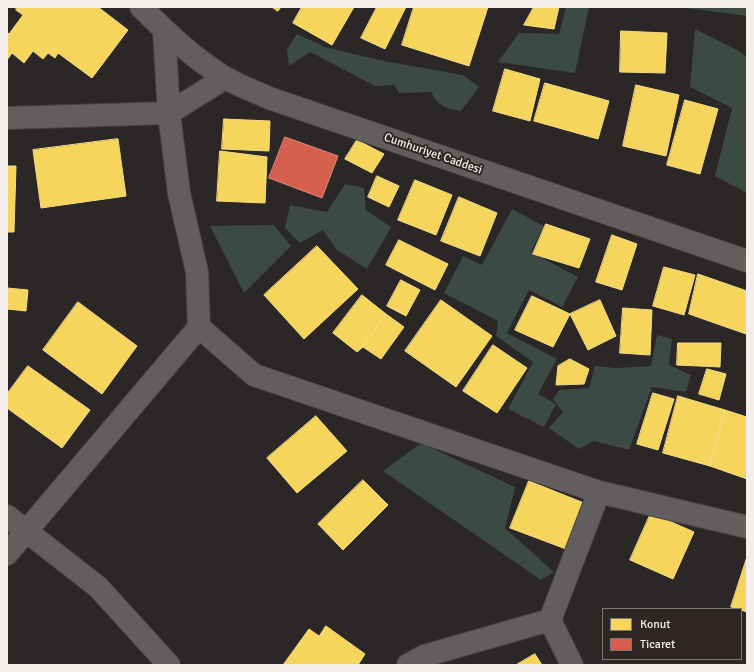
<!DOCTYPE html>
<style>
body{margin:0}
#map{position:relative;width:754px;height:672px;overflow:hidden;background:#2b2726;font-family:Signika,sans-serif}
canvas{display:block}
.frame{position:absolute;inset:0;border:8px solid #f3eeec;pointer-events:none}
.legend{position:absolute;left:602px;top:608px;width:140px;height:52px;box-sizing:border-box;background:#2d2624;border:1px solid #7c7674;margin:0;padding:5px 7px;list-style:none;font-size:12px;color:#f3eeec}
.legend li{display:flex;align-items:center;gap:8px;height:20px}
.legend b{width:20px;border:1px solid #7c7674}
</style>
<div id="map">
<canvas width="754" height="672"></canvas>
<div class="frame"></div>
<ul class="legend">
<li><b style="height:11px;background:#f6d55c"></b>Konut</li>
<li><b style="height:11px;background:#d6604d"></b>Ticaret</li>
</ul>
</div>
<script>
const context = document.querySelector('canvas').getContext('2d');
context.lineJoin = 'round';
function fillPath(path, color) { context.fillStyle = color; context.fill(path, 'evenodd'); }
function stroke(path, color, width, dash) { context.strokeStyle = color; context.lineWidth = width; context.lineCap = dash ? 'butt' : 'round'; context.setLineDash(dash || []); context.stroke(path); }
function label(font, color, halo, rows, align = 'center') {
  context.font = font + ' Signika,sans-serif'; context.lineWidth = 4; context.setLineDash([]); context.textBaseline = 'middle'; context.strokeStyle = halo; context.fillStyle = color; for (const [text, x, y, turn = 0] of rows) {
    context.save(); context.translate(x, y); context.rotate((+turn || 0) * Math.PI / 180); context.textAlign = isNaN(turn) ? turn : align; if (halo) context.strokeText(text, 0, 0); context.fillText(text, 0, 0); context.restore();
  }
}
const green = new Path2D(`
 M 566,7 L 589,7 L 575,73 L 498,62 L 519,33 L 559,34 Z
 M 679,7 L 747,7 L 747,16 Z
 M 695,29 L 737,50 L 747,57 L 747,193 L 715,176 L 732,108 L 690,87 Z
 M 297,34 L 325,47 L 379,60 L 463,75 L 479,87 L 461,111 C 445,108 439,107 431,92 L 399,93 L 394,85 L 375,86 L 310,52 L 289,66 L 287,49 Z
 M 345,184 L 364,188 L 366,210 L 391,227 L 367,269 L 337,250 L 323,230 L 300,243 L 285,228 L 290,205 L 327,212 Z
 M 512,209 L 544,226 L 531,252 L 578,277 L 562,307 L 529,290 L 507,333 L 557,359 L 538,394 L 556,404 L 544,427 L 508,409 L 533,362 L 496,336 L 498,321 L 444,293 L 463,256 L 482,265 Z
 M 274,225 L 291,246 L 244,293 L 210,226 Z
 M 657,335 L 672,339 L 669,365 L 691,375 L 686,392 L 652,387 L 629,450 L 594,441 L 579,449 L 549,428 L 563,412 L 553,399 L 559,390 L 589,388 L 595,366 L 616,368 L 651,366 Z
 M 421,443 L 515,487 L 505,528 L 554,572 L 541,580 L 383,471 Z`);
const homes = new Path2D(`
 M 17,7 L 98,7 L 128,30 L 92,78 L 58,53 L 55,58 L 48,53 L 43,59 L 33,51 L 24,63 L 12,53 L 7,60 L 7,32 L 9,34 L 23,15 L 16,10 Z
 M 272,7 L 281,7 L 278,11 Z
 M 302,7 L 354,7 L 332,45 L 293,23 Z
 M 377,7 L 406,7 L 385,49 L 361,38 Z
 M 414,7 L 488,7 L 469,66 L 402,45 Z
 M 534,7 L 559,7 L 554,29 L 524,25 Z
 M 621,31 L 667,33 L 665,73 L 620,72 Z
 M 505,69 L 540,79 L 530,121 L 493,111 Z
 M 545,83 L 609,101 L 598,139 L 534,121 Z
 M 636,85 L 679,95 L 666,156 L 623,146 Z
 M 685,100 L 718,109 L 700,174 L 667,165 Z
 M 224,119 L 270,121 L 269,151 L 222,149 Z
 M 118,139 L 126,196 L 41,208 L 33,150 Z
 M 357,140 L 384,154 L 372,173 L 345,159 Z
 M 220,151 L 267,157 L 265,203 L 217,201 Z
 M 7,166 L 16,166 L 14,232 L 7,232 Z
 M 377,176 L 399,186 L 389,207 L 368,197 Z
 M 415,180 L 452,195 L 436,235 L 398,220 Z
 M 459,197 L 497,213 L 480,256 L 441,241 Z
 M 546,224 L 590,239 L 579,268 L 533,254 Z
 M 612,235 L 637,244 L 622,290 L 596,282 Z
 M 399,240 L 448,264 L 435,290 L 386,265 Z
 M 317,246 L 358,289 L 304,339 L 264,295 Z
 M 664,267 L 695,275 L 684,315 L 653,306 Z
 M 698,274 L 747,291 L 746,334 L 689,314 Z
 M 401,280 L 420,290 L 406,316 L 387,306 Z
 M 7,288 L 28,290 L 26,311 L 7,309 Z
 M 362,295 L 386,314 L 363,347 L 357,352 L 333,333 Z
 M 532,296 L 570,314 L 553,347 L 515,330 Z
 M 441,300 L 492,336 L 456,387 L 405,351 Z
 M 600,300 L 616,336 L 588,350 L 570,314 Z
 M 78,302 L 137,346 L 102,394 L 43,350 Z
 M 623,308 L 652,310 L 650,355 L 620,353 Z
 M 386,314 L 404,327 L 381,359 L 363,347 Z
 M 678,343 L 721,343 L 720,367 L 677,365 Z
 M 493,345 L 527,368 L 497,413 L 463,391 Z
 M 570,359 L 589,369 L 584,384 L 556,385 L 558,366 Z
 M 28,366 L 90,410 L 62,448 L 7,408 L 7,394 Z
 M 707,369 L 726,374 L 719,400 L 699,394 Z
 M 653,393 L 674,399 L 658,450 L 637,444 Z
 M 678,396 L 725,410 L 710,466 L 663,453 Z
 M 725,410 L 747,417 L 747,479 L 710,466 Z
 M 316,416 L 347,451 L 297,493 L 267,458 Z
 M 363,480 L 388,505 L 343,550 L 318,524 Z
 M 529,481 L 584,503 L 566,549 L 510,528 Z
 M 651,513 L 694,532 L 673,579 L 630,560 Z
 M 747,557 L 747,612 L 741,610 L 741,609 L 731,607 Z
 M 326,626 L 365,654 L 358,665 L 283,665 L 309,629 L 319,636 Z
 M 535,654 L 542,665 L 516,665 Z`);
const shops = new Path2D(`
 M 285,137 L 338,156 L 322,198 L 269,178 Z`);
const minor = new Path2D(`
 M 164,31 L 169,113 L 179,193 L 197,272 L 199,327 L 254,375 L 599,492 L 747,527
 M 7,118 L 169,113 L 225,78
 M 7,516 L 98,587 L 169,665
 M 7,554 L 199,327
 M 550,620 L 572,665
 M 408,665 L 424,656 L 550,620 L 599,492`);
const secondary = new Path2D(`
 M 141,7 C 167,33 192,57 224,77 C 237,85 254,91 269,98 L 747,261`);
const streetNames = [
 ["Cumhuriyet Caddesi",433,154,19]
];
fillPath(green, '#3b4a42');
fillPath(homes, '#f6d55c');
stroke(homes, '#f5dc87', 1);
fillPath(shops, '#d6604d');
stroke(shops, '#df8b7d', 1);
stroke(minor, '#484444', 24);
stroke(secondary, '#484444', 24);
stroke(minor, '#615e5d', 22);
stroke(secondary, '#615e5d', 22);
label('12px', '#f3eeec', '#2d2624', streetNames);
</script>
